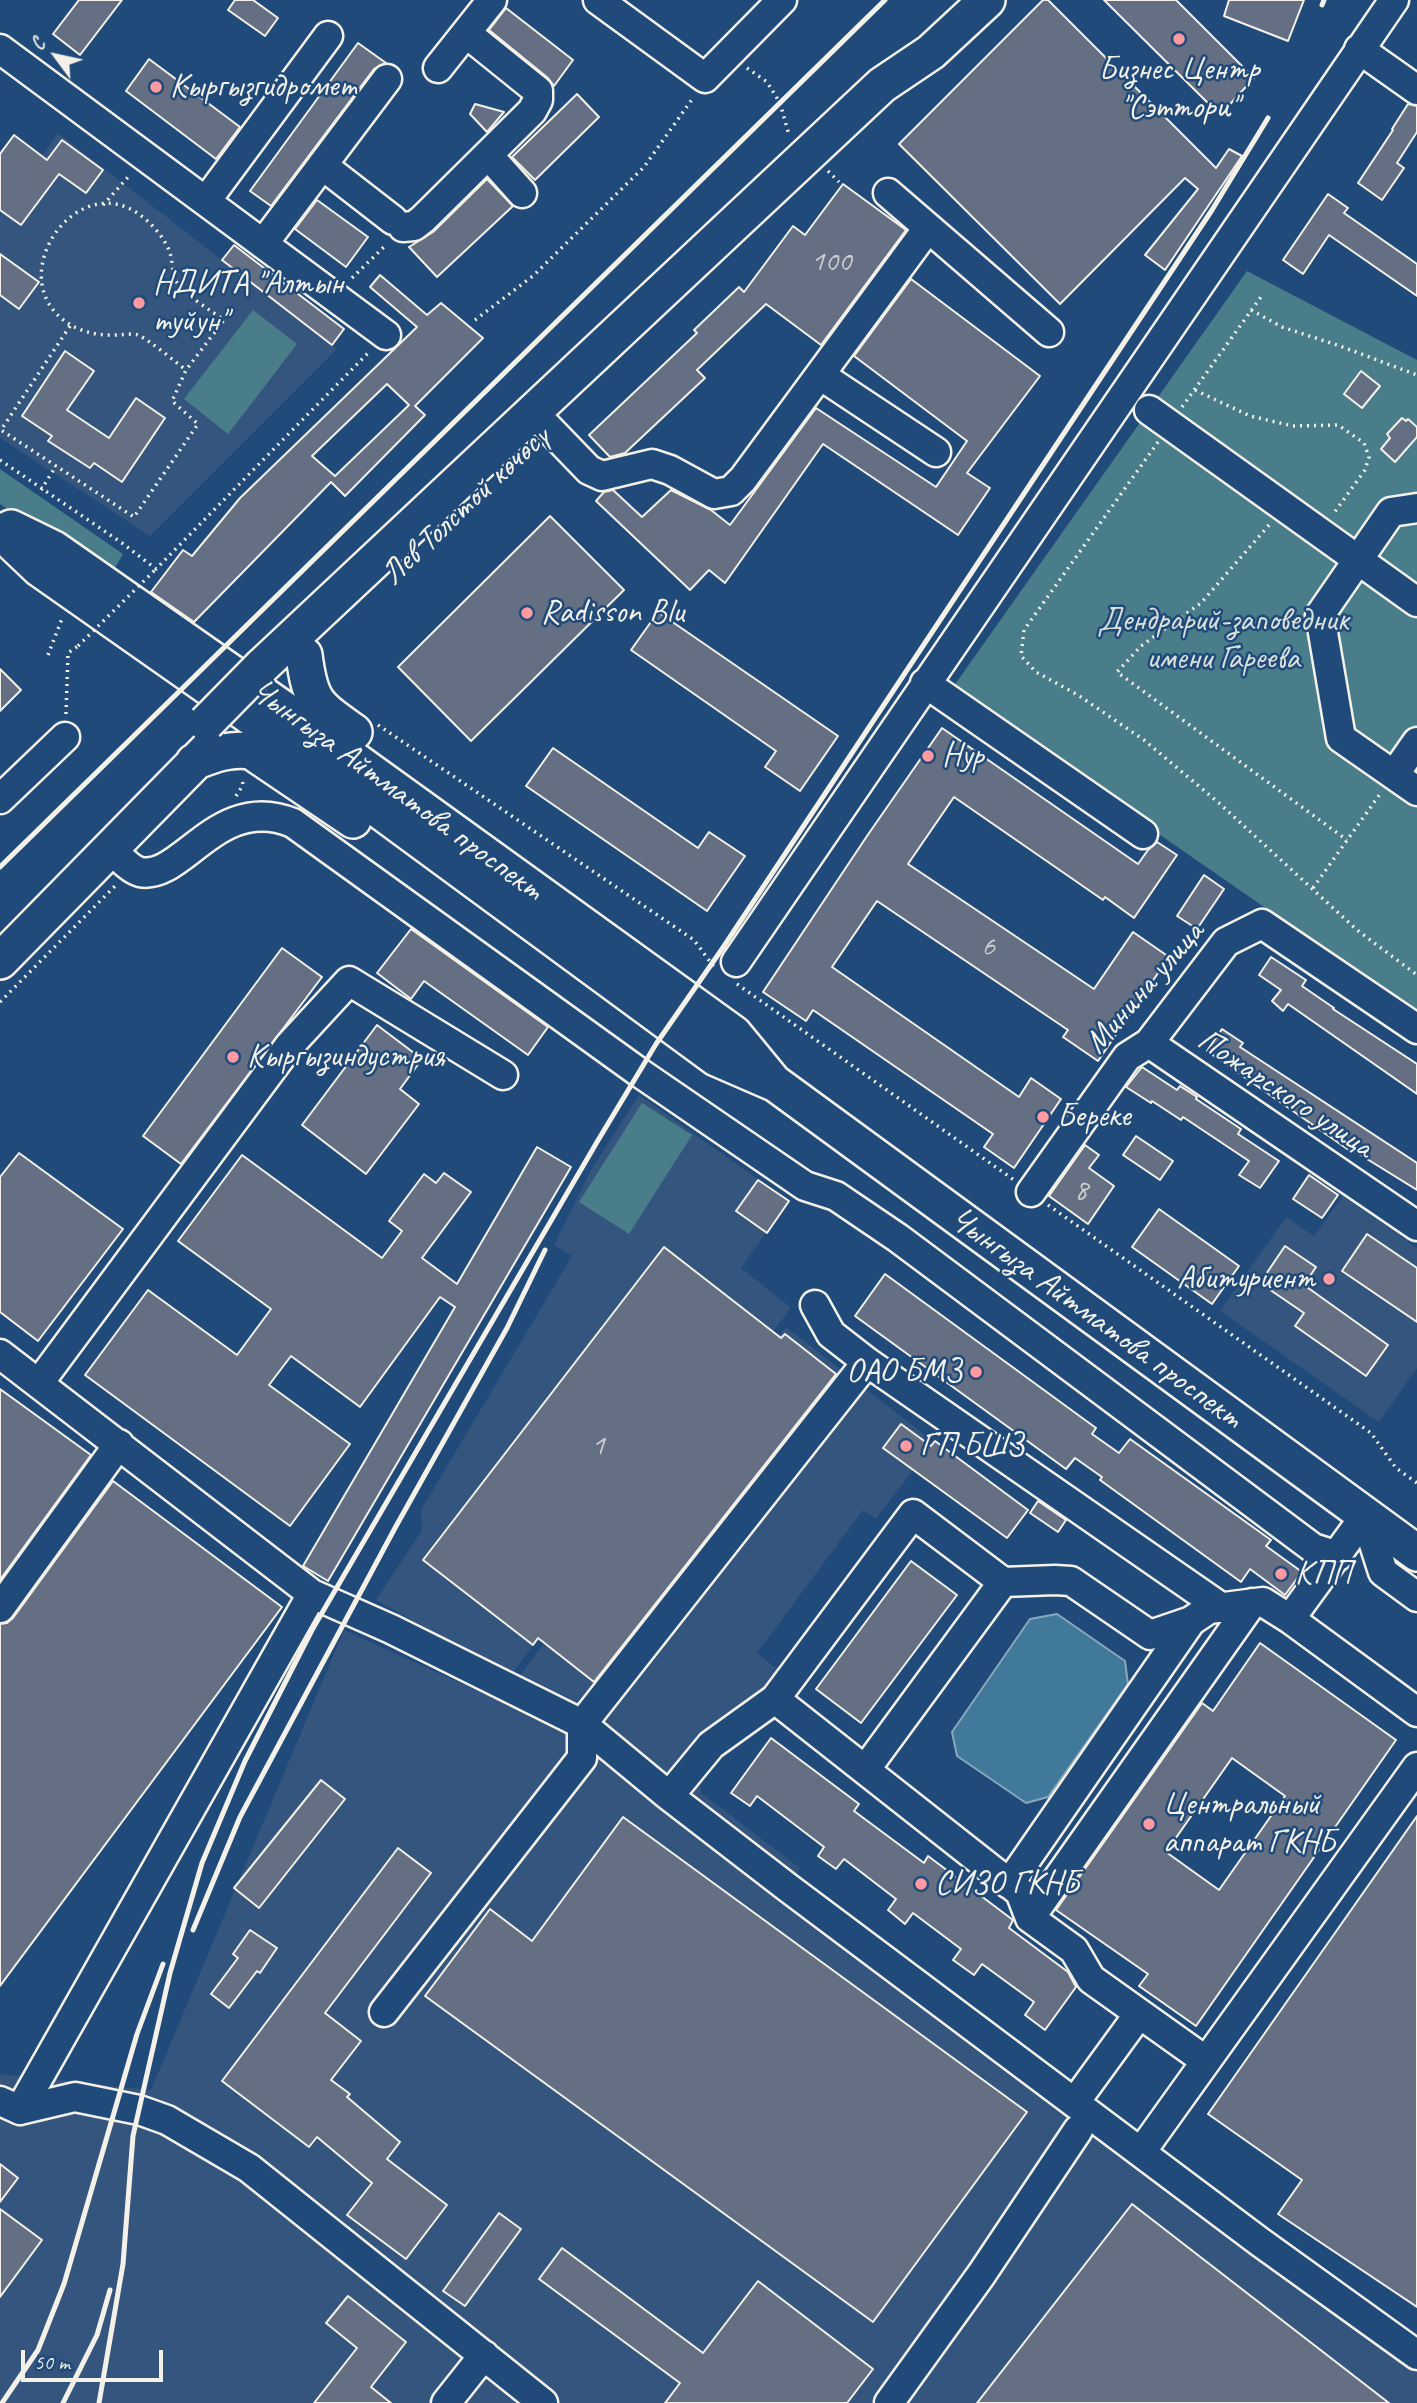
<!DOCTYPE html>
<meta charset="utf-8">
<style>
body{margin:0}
#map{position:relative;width:1417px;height:2403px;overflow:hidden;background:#1f4a7a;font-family:Caveat,sans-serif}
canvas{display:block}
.north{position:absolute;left:21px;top:21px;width:70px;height:70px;-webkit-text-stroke:5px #1f4a7a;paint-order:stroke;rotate:303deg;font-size:19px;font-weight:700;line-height:28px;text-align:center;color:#f4f1e8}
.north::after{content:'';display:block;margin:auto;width:24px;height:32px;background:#f4f1e8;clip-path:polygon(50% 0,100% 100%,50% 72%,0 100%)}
.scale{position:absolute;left:21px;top:2350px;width:142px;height:32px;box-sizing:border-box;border:4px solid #f4f1e8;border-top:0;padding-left:9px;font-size:21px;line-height:24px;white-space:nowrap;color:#f4f1e8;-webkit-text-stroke:5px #1f4a7a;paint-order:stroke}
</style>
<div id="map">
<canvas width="1417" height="2403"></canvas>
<div class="north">С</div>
<div class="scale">50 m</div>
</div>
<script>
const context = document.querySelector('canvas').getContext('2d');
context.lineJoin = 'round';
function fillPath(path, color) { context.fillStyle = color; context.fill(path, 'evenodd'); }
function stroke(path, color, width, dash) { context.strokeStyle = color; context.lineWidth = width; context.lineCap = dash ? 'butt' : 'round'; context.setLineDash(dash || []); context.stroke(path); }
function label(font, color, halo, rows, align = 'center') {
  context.font = font + ' Caveat,sans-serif'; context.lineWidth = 5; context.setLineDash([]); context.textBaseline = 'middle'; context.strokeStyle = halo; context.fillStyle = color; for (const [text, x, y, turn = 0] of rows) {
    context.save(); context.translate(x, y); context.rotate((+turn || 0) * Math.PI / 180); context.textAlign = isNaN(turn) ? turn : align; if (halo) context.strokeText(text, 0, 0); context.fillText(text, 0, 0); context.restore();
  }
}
const built = new Path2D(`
 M 58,133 L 337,349 L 150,536 L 0,438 L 0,215 Z
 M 639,1095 L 789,1201 L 741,1268 L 791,1308 L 510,1676 L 376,1600 L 422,1530 L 421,1510 L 572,1256 L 554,1245 L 591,1170 Z
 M 1343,1196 L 1417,1248 L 1417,1368 L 1379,1422 L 1220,1311 L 1286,1217 L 1314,1236 Z
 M 786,1327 L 934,1442 L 876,1519 L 863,1510 L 757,1653 L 780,1671 L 764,1689 L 693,1741 L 701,1793 L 800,1868 L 779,1899 L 1417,2365 L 1417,2403 L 0,2403 L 0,2074 L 151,2090 L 344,1630 L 500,1701 Z`);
const green = new Path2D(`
 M 1247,271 L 1417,360 L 1417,1013 L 951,690 Z
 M 253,310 L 297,344 L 228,434 L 184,399 Z
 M 0,469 L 123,554 L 109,578 L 0,504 Z
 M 642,1103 L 692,1135 L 629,1234 L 579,1202 Z`);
const water = new Path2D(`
 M 1057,1614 L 1125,1661 L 1128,1684 L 1048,1797 L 1026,1803 L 957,1756 L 952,1732 L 1030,1619 Z`);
const building = new Path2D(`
 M 79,0 L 122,0 L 80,55 L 53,34 Z
 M 235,0 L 253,0 L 278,18 L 265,36 L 228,10 Z
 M 1043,0 L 1048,0 L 1216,168 L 1229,149 L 1242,156 L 1165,270 L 1145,255 L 1198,189 L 1185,178 L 1060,304 L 899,144 Z
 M 1104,0 L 1176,0 L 1254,78 L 1220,115 Z
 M 1229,0 L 1304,0 L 1288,41 L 1224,16 Z
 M 506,8 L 573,60 L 554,86 L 548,78 L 489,30 Z
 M 358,43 L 386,63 L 374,69 L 271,206 L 250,191 Z
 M 149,59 L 240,127 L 216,159 L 126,91 Z
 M 577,94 L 599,117 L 535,180 L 512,157 Z
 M 475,104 L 504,112 L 487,132 L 470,114 Z
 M 1408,104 L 1417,106 L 1417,132 L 1397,163 L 1404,168 L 1382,200 L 1358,183 L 1393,130 L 1392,129 Z
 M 14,135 L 47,160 L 62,140 L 103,170 L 86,193 L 59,174 L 21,225 L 0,210 L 0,154 Z
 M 487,179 L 513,206 L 437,277 L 409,247 L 433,232 Z
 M 843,184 L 906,230 L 821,345 L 766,304 L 697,370 L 705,378 L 625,453 L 610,457 L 589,435 L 697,333 L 694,330 L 739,287 L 744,292 L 793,226 L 805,235 Z
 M 1328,194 L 1348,208 L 1344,213 L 1417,264 L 1417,296 L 1329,235 L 1303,274 L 1283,260 Z
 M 317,200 L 368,237 L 346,267 L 295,229 Z
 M 234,245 L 344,329 L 332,345 L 222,260 Z
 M 0,254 L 39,282 L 19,309 L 0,295 Z
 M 380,275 L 427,315 L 441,303 L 483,338 L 415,406 L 425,415 L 345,496 L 331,482 L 194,622 L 151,592 L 183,550 L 192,556 L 240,498 L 417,327 L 370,287 ZM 387,384 L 409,405 L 335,476 L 312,456 Z
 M 911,279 L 1040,376 L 967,473 L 990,488 L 958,535 L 823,444 L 725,583 L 709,570 L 690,590 L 596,501 L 604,492 L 613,490 L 642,517 L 671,490 L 711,510 L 730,525 L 816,408 L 936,487 L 967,441 L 854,356 Z
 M 65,351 L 94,371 L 67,410 L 109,438 L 136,398 L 165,418 L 122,482 L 94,463 L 90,468 L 48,441 L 52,436 L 22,416 Z
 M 1361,371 L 1380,386 L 1362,408 L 1344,394 Z
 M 1402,418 L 1406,421 L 1408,419 L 1417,427 L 1417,437 L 1395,462 L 1381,449 L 1390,438 L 1387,434 Z
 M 550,516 L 624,590 L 471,741 L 398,667 Z
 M 658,612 L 838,736 L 800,791 L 765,767 L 776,751 L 631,650 Z
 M 0,669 L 21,690 L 0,711 Z
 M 942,728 L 1138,864 L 1148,850 L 1157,842 L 1177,855 L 1134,918 L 1105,897 L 1103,900 L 954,797 L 908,864 L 1094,989 L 1133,932 L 1169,957 L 1098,1061 L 1063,1037 L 1068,1030 L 877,901 L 832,967 L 1019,1097 L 1031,1078 L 1061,1099 L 1014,1168 L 984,1147 L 993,1134 L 813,1010 L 806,1021 L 763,992 L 867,836 Z
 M 553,748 L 698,848 L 709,832 L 745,856 L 707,911 L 526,786 Z
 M 1204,875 L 1224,889 L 1197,929 L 1177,916 Z
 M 411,929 L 548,1027 L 528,1055 L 424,981 L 411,999 L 377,973 Z
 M 282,948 L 322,977 L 181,1164 L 143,1136 Z
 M 1271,957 L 1306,980 L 1302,986 L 1334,1008 L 1333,1009 L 1417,1064 L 1417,1094 L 1288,1004 L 1283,1011 L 1272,1001 L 1281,990 L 1259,975 Z
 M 377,1025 L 422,1059 L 400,1089 L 419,1104 L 366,1174 L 302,1125 Z
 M 1222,1029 L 1243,1043 L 1240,1047 L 1417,1163 L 1417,1190 L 1354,1151 L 1353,1153 L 1207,1051 Z
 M 1142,1067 L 1177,1090 L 1180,1086 L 1197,1097 L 1196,1099 L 1241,1129 L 1238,1134 L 1279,1161 L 1260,1188 L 1239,1175 L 1249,1161 L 1183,1117 L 1181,1120 L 1152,1101 L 1151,1103 L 1126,1087 Z
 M 1136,1136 L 1173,1161 L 1160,1180 L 1123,1155 Z
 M 1085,1145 L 1099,1155 L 1089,1168 L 1114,1186 L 1088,1224 L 1049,1196 Z
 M 537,1147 L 571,1167 L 328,1581 L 303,1566 L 455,1307 L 440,1297 L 360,1407 L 291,1356 L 269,1385 L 350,1444 L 290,1526 L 85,1375 L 148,1290 L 237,1355 L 271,1309 L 178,1241 L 242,1155 L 382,1258 L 402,1231 L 389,1221 L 424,1174 L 436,1183 L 444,1173 L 471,1192 L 422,1258 L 457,1284 Z
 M 19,1153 L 123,1229 L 38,1341 L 0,1312 L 0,1177 Z
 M 1309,1175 L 1338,1195 L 1322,1218 L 1293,1199 Z
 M 758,1180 L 789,1201 L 767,1233 L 736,1211 Z
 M 1159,1209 L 1239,1266 L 1212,1304 L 1132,1247 Z
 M 1367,1234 L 1417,1268 L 1417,1322 L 1342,1271 Z
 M 1285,1246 L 1316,1267 L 1304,1285 L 1388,1345 L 1366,1376 L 1295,1326 L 1304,1313 L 1260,1283 Z
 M 664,1247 L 781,1338 L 785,1334 L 836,1374 L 594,1682 L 538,1638 L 533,1645 L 423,1560 Z
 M 885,1274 L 1096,1428 L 1092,1434 L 1119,1453 L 1130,1439 L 1271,1540 L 1266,1546 L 1302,1572 L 1285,1595 L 1250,1569 L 1241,1582 L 1100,1480 L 1102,1477 L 1075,1458 L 1066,1469 L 855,1316 Z
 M 0,1389 L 91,1455 L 0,1580 Z
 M 901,1424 L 931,1446 L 935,1441 L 1028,1510 L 1007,1538 L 883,1448 Z
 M 113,1481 L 282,1607 L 0,1986 L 0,1624 L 7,1623 L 13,1618 Z
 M 1038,1501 L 1066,1520 L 1058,1532 L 1030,1513 Z
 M 911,1561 L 957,1595 L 861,1723 L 816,1689 Z
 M 1260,1643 L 1396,1740 L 1196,2026 L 1139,1986 L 1148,1974 L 1056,1910 L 1202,1703 L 1213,1711 ZM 1232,1758 L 1285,1796 L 1219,1890 L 1166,1852 Z
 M 771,1738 L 859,1804 L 854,1811 L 924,1863 L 928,1856 L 1013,1920 L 1009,1928 L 1068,1972 L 1076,1987 L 1045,2030 L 1025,2015 L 1034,2002 L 982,1964 L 974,1975 L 953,1960 L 961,1949 L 913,1913 L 905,1924 L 888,1910 L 896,1899 L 844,1859 L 836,1869 L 818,1856 L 824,1847 L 757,1796 L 750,1806 L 731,1793 Z
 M 321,1780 L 345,1799 L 259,1908 L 234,1888 Z
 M 1417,1816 L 1417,2307 L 1278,2214 L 1302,2180 L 1208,2114 Z
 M 623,1817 L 1027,2112 L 873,2322 L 425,1996 L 490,1909 L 532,1941 Z
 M 398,1848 L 431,1873 L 325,2013 L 361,2041 L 331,2080 L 350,2094 L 347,2097 L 400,2142 L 387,2159 L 447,2205 L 406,2259 L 347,2215 L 372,2183 L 317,2137 L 309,2147 L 222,2081 Z
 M 250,1930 L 277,1948 L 260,1973 L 257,1971 L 229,2008 L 211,1994 L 238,1958 L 233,1954 Z
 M 0,2164 L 18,2178 L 0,2202 Z
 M 1132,2204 L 1389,2403 L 977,2403 Z
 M 0,2209 L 42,2240 L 0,2297 Z
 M 499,2213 L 521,2229 L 465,2306 L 443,2291 Z
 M 562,2248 L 703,2353 L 758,2281 L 873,2369 L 847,2403 L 665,2403 L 680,2383 L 539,2279 Z
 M 348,2296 L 406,2342 L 371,2387 L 391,2403 L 314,2403 L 357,2348 L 326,2323 Z`);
const path = new Path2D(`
 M 747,68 L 767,82 L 780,103 L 789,135
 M 828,171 L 839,182
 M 103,205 L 130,175
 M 352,278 L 387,244
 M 1251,310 L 1282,327 L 1340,346 L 1417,375
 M 475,320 L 534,275 L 644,167 L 693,98
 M 70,326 L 1,430 L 134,517 L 198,424 L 172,401 L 186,370 L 224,320 C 213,312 184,294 178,284 C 172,277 173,262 170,253 C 164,235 144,214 126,207 C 70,185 15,267 55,312 C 71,330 93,336 117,335 C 123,335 133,333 138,335 C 151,341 174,361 186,370
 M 1195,390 L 1250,416 L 1293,426 L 1338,425 L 1364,443 L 1369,457 L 1365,470 L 1334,513
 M 1182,407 L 1263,294
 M 1158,442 L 1024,630 L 1021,656 L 1036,672 L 1078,695 L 1144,740 L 1219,803 L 1357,930 L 1417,975
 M 0,460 L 122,543 L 156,569 L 369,352
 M 41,490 L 56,466
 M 1269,525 L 1201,603 L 1141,646 L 1117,672 L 1347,840
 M 48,655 L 63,616
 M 66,714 L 68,653 L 78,646
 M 378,725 L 694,940 L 714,967
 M 236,796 L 243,785 L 242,778
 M 1313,888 L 1380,794
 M 737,984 L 1014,1180
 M 0,1002 L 118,883
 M 1048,1205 L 1371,1433 L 1396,1468 L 1417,1483`);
const minor = new Path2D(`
 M 598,0 L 705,78 L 782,0
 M 0,49 L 386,335
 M 1359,49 L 1417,90
 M 438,68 L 492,0
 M 488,155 L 522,193
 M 322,165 L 393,220
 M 888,193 L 1049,332
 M 206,201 L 328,36
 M 403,227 L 414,226 L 423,219 L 532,111 L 538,100 L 538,91 L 466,33
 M 263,244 L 387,79
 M 820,375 L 936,452
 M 1149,410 L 1417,602
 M 533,412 L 589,470 L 602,476 L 652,464 L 670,470 L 714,494 L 731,491 L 743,479 L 928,228
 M 1417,508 L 1391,512 L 1320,615 L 1341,738 L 1417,791
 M 925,683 L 1143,834
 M 1394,775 L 1417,742
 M 0,799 L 65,737
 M 111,849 C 119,856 129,869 140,872 C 182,881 218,792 293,823 L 640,1073 L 805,1186 L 836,1196 L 898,1238 L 1313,1548 L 1338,1556
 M 736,962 L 1394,0
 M 1149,1043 L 1417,1226
 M 1031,1192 L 1127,1057 L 1149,1043 L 1226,942 L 1262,924 L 1417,1029
 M 815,1305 L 831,1334 L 867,1362 L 1222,1608
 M 0,1354 L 312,1594 L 391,1629 L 582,1724 L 669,1796 L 787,1887 L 1260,2242 L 1417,2355
 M 39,1383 L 289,1046 L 349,981 L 503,1075
 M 1365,1516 L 1383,1572 L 1417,1597
 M 0,1608 L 119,1444
 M 1290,1619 L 1417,1712
 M 775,1699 L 1020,1892 L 1030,1918 L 1074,1950 L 1091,1979 L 1206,2061
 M 865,1770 L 1003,1582
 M 669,1796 L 711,1745 L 775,1699 L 913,1514 L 1003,1582 L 1055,1580 L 1071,1581 L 1150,1635 L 1191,1621 L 1209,1609 L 1263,1602 L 1290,1619 L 1365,1516
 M 1009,1884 L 1191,1621
 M 1030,1918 L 1252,1603
 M 384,2012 L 582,1758 L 582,1724 L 867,1362
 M 0,2101 L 20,2110 L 75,2097 L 139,2110 L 167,2120 L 249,2168 L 543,2403
 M 1075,2102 L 1139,2014
 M 20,2110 L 312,1594
 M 1141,2152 L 1417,1767
 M 446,2403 L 484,2355
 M 889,2403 L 981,2275 L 1078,2130`);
const major = new Path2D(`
 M 11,528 L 54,549 L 299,720 L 734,1034 L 771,1079
 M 0,531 L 40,569 L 285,741 L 716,1058 L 776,1084 L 1417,1553
 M 304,655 C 310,702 316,705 354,732
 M 262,666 L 882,85 L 931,52 L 987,0
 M 194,762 C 214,754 230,748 251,751 L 353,820
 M 0,961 L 211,746`);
const rail = new Path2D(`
 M 1322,5 L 1324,0
 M 0,867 L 885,0
 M 193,1930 L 240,1817 L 395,1528 L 507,1328 L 545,1250
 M 2,2403 L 38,2350 L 64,2284 L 137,2034 L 163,1964
 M 63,2403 L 97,2335 L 110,2290
 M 99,2403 L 123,2264 L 133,2136 L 170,1973 L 202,1863 L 245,1761 L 312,1630 L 597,1142 L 656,1044 L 722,949 L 1212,210 L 1268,118`);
const pathBridge = new Path2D(`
 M 78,646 L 156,569`);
const majorBridge = new Path2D(`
 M 206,723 L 262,666`);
const markers = [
 [1179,39,7,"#ff9aa2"],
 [156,87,7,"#ff9aa2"],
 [139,303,7,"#ff9aa2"],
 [527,613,7,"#ff9aa2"],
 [928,756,7,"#ff9aa2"],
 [233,1057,7,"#ff9aa2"],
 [1043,1117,7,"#ff9aa2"],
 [1329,1279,7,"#ff9aa2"],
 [976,1372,7,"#ff9aa2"],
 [906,1446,7,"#ff9aa2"],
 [1281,1574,7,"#ff9aa2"],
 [1149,1824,7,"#ff9aa2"],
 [921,1884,7,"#ff9aa2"]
];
const numberNames = [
 ["100",831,262],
 ["6",988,947],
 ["8",1081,1191],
 ["1",598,1446]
];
const poiNames = [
 ["Бизнес Центр",1179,70,"center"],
 ["\"Сэттори\"",1179,108,"center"],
 ["Кыргызгидромет",170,87],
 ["НДИТА \"Алтын",153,284],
 ["туйун\"",153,322],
 ["Radisson Blu",541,613],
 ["Нур",942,756],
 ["Кыргызиндустрия",247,1057],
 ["Береке",1057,1117],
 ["Абитуриент",1315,1279,"right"],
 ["ОАО БМЗ",962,1372,"right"],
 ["ГП БШЗ",920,1446],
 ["КПП",1295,1574],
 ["Центральный",1163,1805],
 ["аппарат ГКНБ",1163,1843],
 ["СИЗО ГКНБ",935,1884]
];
const streetNames = [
 ["Лев Толстой көчөсү",466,506,-43],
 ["Чынгыза Айтматова проспект",397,791,36],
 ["Минина улица",1145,988,-49],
 ["Пожарского улица",1285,1094,34],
 ["Чынгыза Айтматова проспект",1096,1319,36]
];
const parkNames = [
 ["Дендрарий-заповедник",1223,621],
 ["имени Гареева",1223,659]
];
fillPath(built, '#34557d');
fillPath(green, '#4a7d8a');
fillPath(water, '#41799b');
stroke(water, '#89a9ba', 2);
fillPath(building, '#646f84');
stroke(building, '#f4f1e8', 2);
stroke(minor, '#f4f1e8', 33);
stroke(major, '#f4f1e8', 40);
stroke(path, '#f4f1e8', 3.5, [2, 5]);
stroke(minor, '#1f4a7a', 28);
stroke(major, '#1f4a7a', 35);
stroke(rail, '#f4f1e8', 5);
stroke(majorBridge, '#f4f1e8', 40, []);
stroke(pathBridge, '#f4f1e8', 3.5, [2, 5]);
stroke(majorBridge, '#1f4a7a', 35);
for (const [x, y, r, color] of markers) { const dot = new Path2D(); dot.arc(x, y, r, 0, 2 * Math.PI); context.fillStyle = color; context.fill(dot); stroke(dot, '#1f4a7a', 2.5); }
label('30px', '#d0d0cf', null, numberNames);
label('33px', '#f4f1e8', '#1f4a7a', poiNames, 'left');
label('33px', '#f4f1e8', '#1f4a7a', streetNames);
label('33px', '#dae0da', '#1f4a7a', parkNames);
</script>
